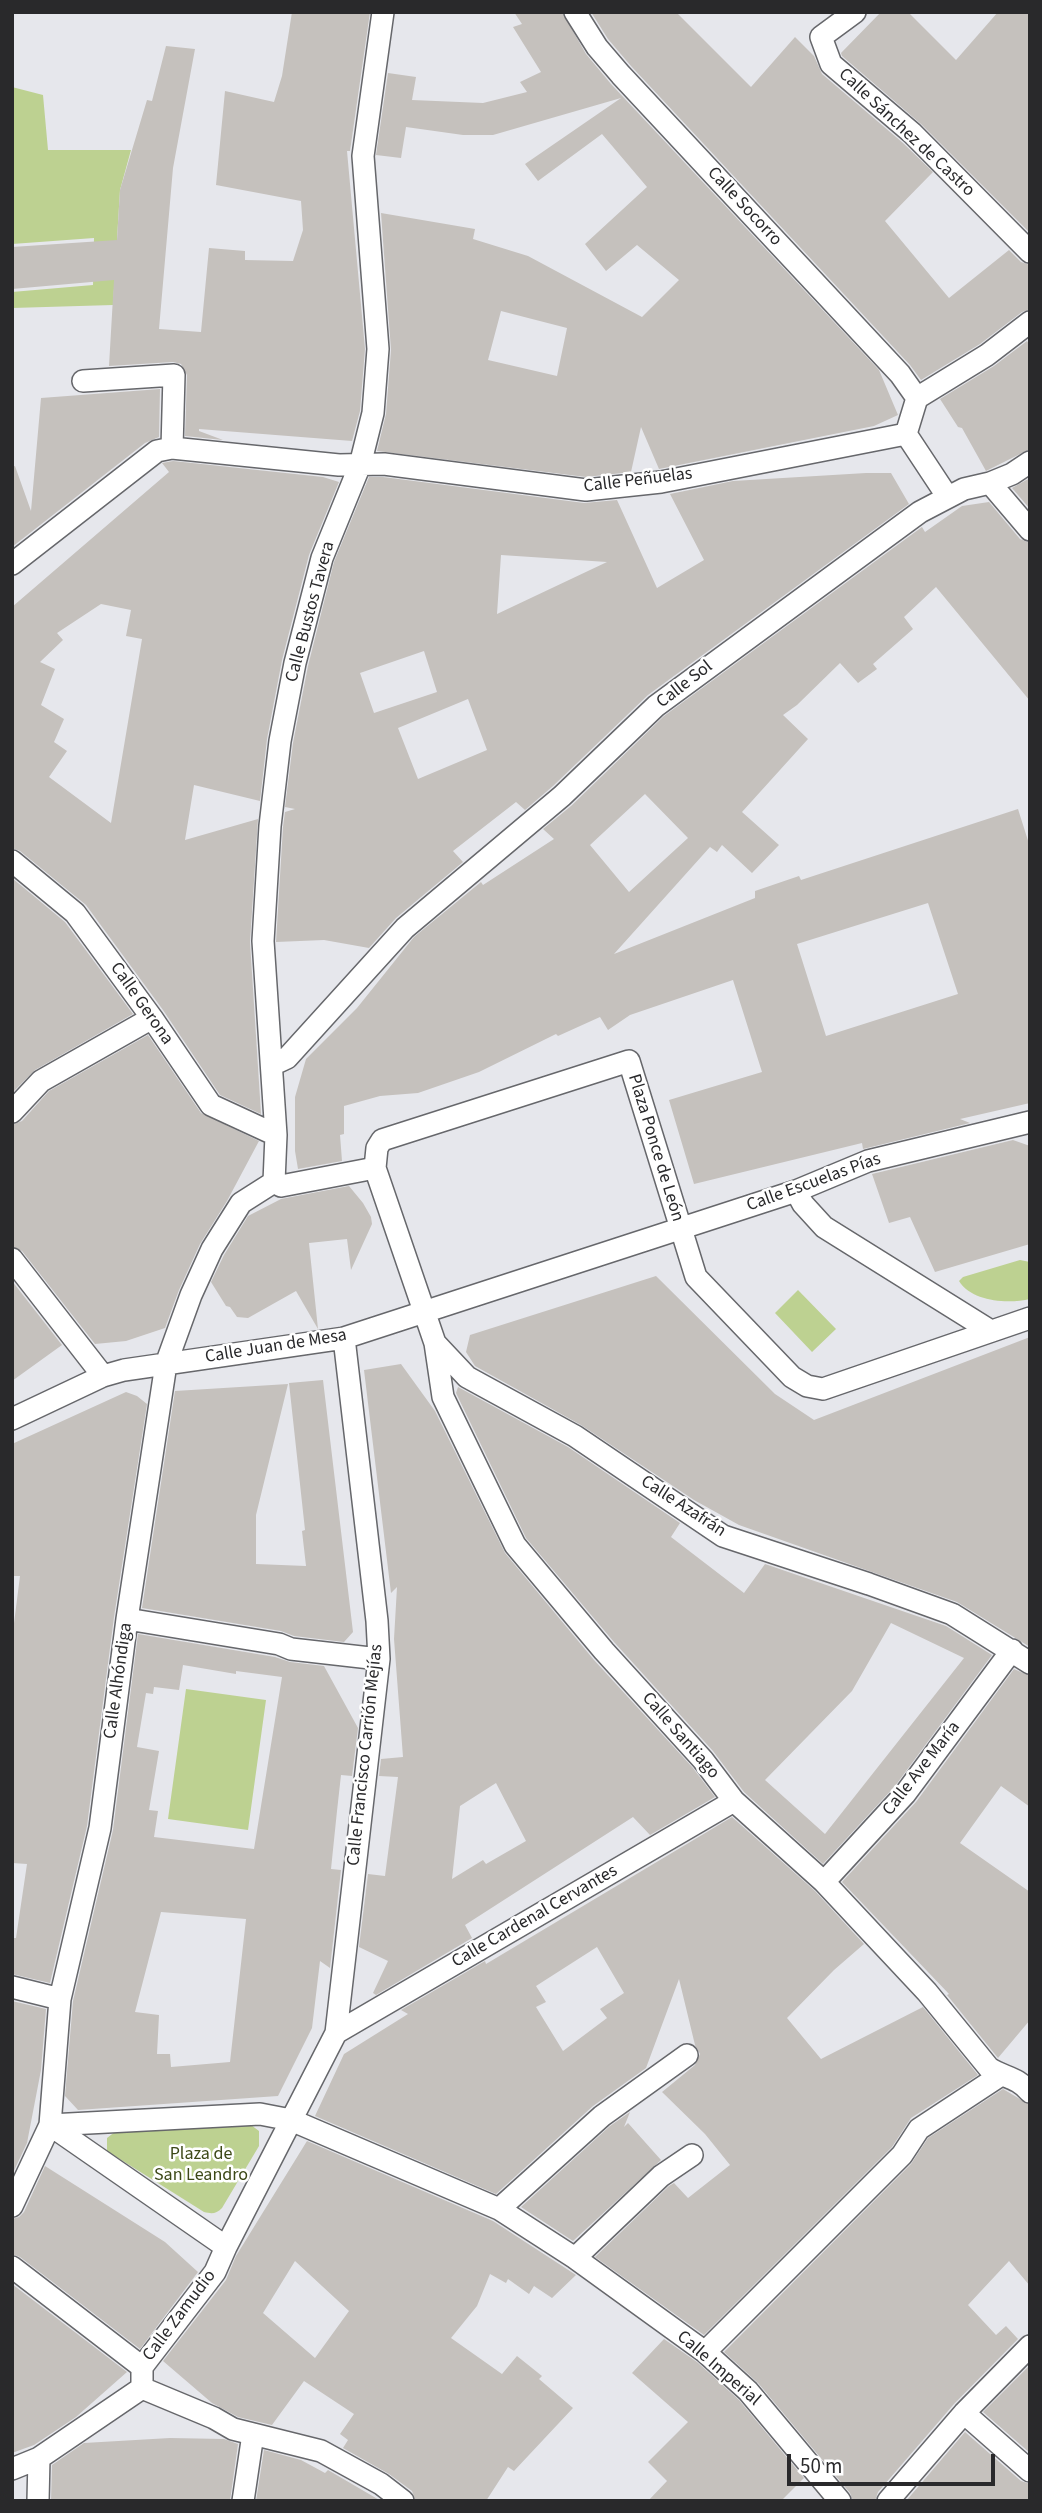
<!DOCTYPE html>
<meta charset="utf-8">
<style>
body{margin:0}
#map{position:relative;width:1042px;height:2513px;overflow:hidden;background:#e6e7ec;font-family:"Source Sans 3",sans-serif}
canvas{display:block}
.frame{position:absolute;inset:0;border:14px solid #29292b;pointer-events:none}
.scale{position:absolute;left:787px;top:2454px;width:208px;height:32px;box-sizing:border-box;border:4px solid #29292b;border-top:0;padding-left:9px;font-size:21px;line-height:24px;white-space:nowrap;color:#29292b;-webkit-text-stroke:5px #fff;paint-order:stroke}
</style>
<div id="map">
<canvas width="1042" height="2513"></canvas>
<div class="frame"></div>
<div class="scale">50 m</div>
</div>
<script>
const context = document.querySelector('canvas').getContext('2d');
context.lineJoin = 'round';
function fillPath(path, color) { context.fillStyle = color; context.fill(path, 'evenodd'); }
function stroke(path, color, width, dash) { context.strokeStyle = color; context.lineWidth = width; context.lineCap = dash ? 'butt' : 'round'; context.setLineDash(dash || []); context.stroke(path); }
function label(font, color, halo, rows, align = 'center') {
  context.font = font + ' "Source Sans 3",sans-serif'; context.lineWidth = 5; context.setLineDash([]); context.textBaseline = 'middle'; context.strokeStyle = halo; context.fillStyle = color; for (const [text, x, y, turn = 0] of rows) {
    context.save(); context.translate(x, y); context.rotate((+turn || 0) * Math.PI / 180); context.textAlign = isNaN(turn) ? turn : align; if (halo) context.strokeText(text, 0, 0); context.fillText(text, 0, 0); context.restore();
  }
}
const green = new Path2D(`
 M 12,87 L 43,95 L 48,150 L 131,150 L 120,190 L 113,305 L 12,308 L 12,292 L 93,285 L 94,238 L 12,244 Z
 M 1020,1260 L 1030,1262 L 1030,1299 C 1008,1304 972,1302 959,1281 L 963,1277 Z
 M 798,1290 L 836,1329 L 812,1352 L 775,1313 Z
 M 186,1689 L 266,1700 L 248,1830 L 168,1819 Z
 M 251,2125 L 259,2131 L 259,2146 L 222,2208 C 216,2214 212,2214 204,2212 L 107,2151 L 107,2138 L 116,2131 Z`);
const building = new Path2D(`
 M 292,12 L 370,12 L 350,151 L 347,151 L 365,349 L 360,411 L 352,441 L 199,429 L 199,431 L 223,440 L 185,436 L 187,375 L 181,364 L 173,362 L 109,366 L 114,280 L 12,289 L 12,247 L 117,240 L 120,190 L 147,100 L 152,101 L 166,46 L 195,49 L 173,168 L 159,329 L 201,332 L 209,248 L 245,251 L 245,260 L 293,261 L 303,230 L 301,201 L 216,185 L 225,91 L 274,102 L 282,76 Z
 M 514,12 L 562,12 L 586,54 L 611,84 L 879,370 L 898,415 L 874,426 L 659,469 L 641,427 L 631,472 L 586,477 L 377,451 L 386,414 L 391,350 L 381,213 L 475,229 L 473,239 L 528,256 L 642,317 L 679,280 L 637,245 L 606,271 L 585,244 L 647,187 L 602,134 L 538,181 L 525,164 L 621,98 L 493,135 L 463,135 L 406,127 L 401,158 L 376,155 L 388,73 L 416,77 L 412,100 L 483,103 L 527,92 L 520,82 L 541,72 L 513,27 L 522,24 ZM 501,311 L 567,328 L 557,376 L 488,360 Z
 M 591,12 L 676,12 L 751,87 L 795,37 L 814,56 L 822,74 L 903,143 L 933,172 L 885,221 L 949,298 L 1009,250 L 1021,262 L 1030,265 L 1030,309 L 1022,312 L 980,344 L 921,380 L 910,365 L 631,66 L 608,39 Z
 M 881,12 L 908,12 L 956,60 L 998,12 L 1030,12 L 1030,233 L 921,124 L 842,56 L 841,53 Z
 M 1027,341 L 1030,346 L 1030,449 L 986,471 L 962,428 L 958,427 L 940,399 L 994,366 Z
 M 160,389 L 159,437 L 145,443 L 12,547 L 12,467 L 15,466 L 31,511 L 41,398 Z
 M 173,461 L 323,477 L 339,482 L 309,555 L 282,660 L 267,739 L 260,801 L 194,785 L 185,840 L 258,819 L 250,942 L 261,1114 L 220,1095 L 163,1010 L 86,905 L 20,851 L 12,848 L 12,607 L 169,472 L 162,463 ZM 101,604 L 131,610 L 126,636 L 142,639 L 111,823 L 49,777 L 67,751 L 54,742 L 64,719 L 41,705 L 55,669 L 40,662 L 63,640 L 57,633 Z
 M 866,473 L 891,473 L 909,504 L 648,695 L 553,786 L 525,810 L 516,802 L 453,851 L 463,862 L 396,918 L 369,948 L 324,940 L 276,942 L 283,827 L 285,812 L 295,809 L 285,807 L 293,743 L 308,666 L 334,562 L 369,477 L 383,477 L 584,503 L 617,500 L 657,588 L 704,560 L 670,494 L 733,481 ZM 501,555 L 607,562 L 497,614 ZM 424,651 L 437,692 L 374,713 L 360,673 ZM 468,699 L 487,750 L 418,779 L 398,728 Z
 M 1030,478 L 1030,509 L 1012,488 Z
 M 989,502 L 1020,539 L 1030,543 L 1030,701 L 936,587 L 904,617 L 913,629 L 873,664 L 877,669 L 858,683 L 840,663 L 797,705 L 783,715 L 808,739 L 742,812 L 779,845 L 752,873 L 722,845 L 717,852 L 710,847 L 614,954 L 755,898 L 755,891 L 799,876 L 801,880 L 1018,809 L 1030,847 L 1030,1103 L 960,1119 L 970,1123 L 863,1149 L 862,1143 L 694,1184 L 669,1100 L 762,1072 L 733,980 L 630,1015 L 608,1030 L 600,1017 L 558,1036 L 556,1034 L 479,1072 L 418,1093 L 380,1096 L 344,1106 L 344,1134 L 340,1135 L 342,1161 L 298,1169 L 295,1151 L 295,1097 L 306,1059 L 357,1008 L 414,937 L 481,882 L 483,885 L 554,839 L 543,829 L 571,806 L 664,716 L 922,527 L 925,532 L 962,506 ZM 645,794 L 688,838 L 629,892 L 590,845 ZM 928,903 L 958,994 L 826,1036 L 797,944 Z
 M 12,878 L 65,922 L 133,1014 L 35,1070 L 12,1093 Z
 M 148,1035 L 201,1113 L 259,1141 L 227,1201 L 200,1244 L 179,1290 L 165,1328 L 126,1341 L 95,1344 L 22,1251 L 12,1246 L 12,1125 L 22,1121 L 49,1091 Z
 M 1013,1140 L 1030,1146 L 1030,1244 L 935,1272 L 910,1217 L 889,1223 L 872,1174 Z
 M 349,1186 L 363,1203 L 371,1217 L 372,1224 L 351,1270 L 347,1239 L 309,1243 L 318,1329 L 296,1291 L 248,1318 L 237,1317 L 230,1307 L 226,1306 L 211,1282 L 224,1255 L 248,1216 L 281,1199 Z
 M 656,1276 L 775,1394 L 814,1420 L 1030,1337 L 1030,1647 L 957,1602 L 739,1525 L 694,1500 L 581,1425 L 475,1366 L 466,1352 L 470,1335 Z
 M 12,1281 L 62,1345 L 12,1381 Z
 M 401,1364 L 435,1411 L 505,1553 L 594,1660 L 693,1768 L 715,1797 L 650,1835 L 633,1817 L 465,1925 L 472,1938 L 376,1995 L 373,1993 L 388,1961 L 359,1947 L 368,1874 L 385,1876 L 398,1777 L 379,1776 L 381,1759 L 403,1757 L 394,1639 L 397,1587 L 391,1593 L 364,1370 ZM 496,1783 L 526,1841 L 486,1864 L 483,1860 L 452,1879 L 460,1806 Z
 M 323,1380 L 353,1632 L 344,1642 L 294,1636 L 281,1631 L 142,1608 L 175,1391 L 288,1384 L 256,1515 L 256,1564 L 306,1566 L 302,1531 L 305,1530 L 289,1383 Z
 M 458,1387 L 568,1447 L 680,1523 L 671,1537 L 744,1593 L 765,1564 L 946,1626 L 992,1655 L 895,1786 L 823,1864 L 744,1792 L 713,1751 L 614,1642 L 526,1538 L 456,1393 ZM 891,1623 L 964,1658 L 825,1834 L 765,1780 L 852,1691 Z
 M 126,1392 L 137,1396 L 147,1404 L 114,1617 L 87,1826 L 50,1983 L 12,1974 L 12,1938 L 16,1938 L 27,1864 L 12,1863 L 12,1639 L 20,1576 L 12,1576 L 12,1444 Z
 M 138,1634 L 275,1657 L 290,1662 L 324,1666 L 358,1728 L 352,1776 L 341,1775 L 337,1811 L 331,1869 L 341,1870 L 330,1968 L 320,1961 L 312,2028 L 278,2096 L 78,2110 L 65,2096 L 73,2001 L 113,1830 ZM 183,1665 L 236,1674 L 236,1671 L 282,1677 L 254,1849 L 154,1837 L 158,1811 L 149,1810 L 159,1751 L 137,1747 L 146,1693 L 153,1694 L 154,1687 L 179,1690 ZM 161,1912 L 246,1919 L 230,2062 L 171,2067 L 170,2054 L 157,2054 L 159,2015 L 135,2012 Z
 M 1014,1669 L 1030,1676 L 1030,1807 L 1001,1786 L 960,1843 L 1030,1892 L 1030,2020 L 998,2058 L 947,1995 L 949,1994 L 842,1882 L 916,1802 Z
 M 732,1817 L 815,1891 L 864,1944 L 834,1970 L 787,2018 L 821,2059 L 923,2007 L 978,2075 L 911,2118 L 892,2147 L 704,2335 L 595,2257 L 669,2186 L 674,2183 L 688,2198 L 730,2165 L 705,2134 L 662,2092 L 695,2065 L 700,2054 L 695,2045 L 679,1979 L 646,2068 L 593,2106 L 496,2194 L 315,2116 L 344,2054 L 408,2014 L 401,2010 L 485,1961 L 486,1964 ZM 597,1947 L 624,1993 L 600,2009 L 607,2018 L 563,2051 L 536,2007 L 546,2002 L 536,1986 Z
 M 12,2001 L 46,2009 L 41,2070 L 27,2143 L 12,2175 Z
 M 1003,2089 L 1030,2105 L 1030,2286 L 1009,2261 L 968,2305 L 996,2335 L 1006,2326 L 1018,2339 L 954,2404 L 878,2492 L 875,2501 L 853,2501 L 850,2493 L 758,2383 L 724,2352 L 911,2164 L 928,2138 Z
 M 630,2112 L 624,2127 L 628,2123 L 661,2160 L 573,2241 L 521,2207 L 610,2126 Z
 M 307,2141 L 493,2221 L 576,2275 L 552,2298 L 534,2286 L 529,2294 L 508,2279 L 506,2283 L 490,2274 L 477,2306 L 451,2338 L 502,2374 L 517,2356 L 542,2376 L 539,2379 L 573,2408 L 514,2471 L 508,2467 L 486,2501 L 416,2501 L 412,2491 L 389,2474 L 343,2448 L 348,2440 L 340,2434 L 354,2414 L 304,2381 L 272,2425 L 238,2417 L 212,2403 L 163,2361 L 226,2280 L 236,2256 ZM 295,2261 L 349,2311 L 315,2358 L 263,2313 Z
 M 45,2166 L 165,2242 L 198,2272 L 140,2349 L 20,2257 L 12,2254 L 12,2219 L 19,2217 L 24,2212 Z
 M 12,2284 L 127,2372 L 76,2417 L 34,2445 L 12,2453 Z
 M 664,2339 L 697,2362 L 739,2400 L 804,2478 L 781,2501 L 648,2501 L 667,2481 L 648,2462 L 688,2422 L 632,2373 Z
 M 1030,2365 L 1030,2453 L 983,2412 Z
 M 965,2432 L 1021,2481 L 1030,2484 L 1030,2501 L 906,2501 Z
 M 170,2438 L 224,2439 L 238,2444 L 230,2501 L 51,2501 L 52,2465 L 84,2443 Z
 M 264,2450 L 301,2460 L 325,2473 L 328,2470 L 381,2501 L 256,2501 Z`);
const street = new Path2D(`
 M 575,12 L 597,47 L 621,75 L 900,374 L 917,398
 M 855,12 L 821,37 L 831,64 L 912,133 L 1030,252
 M 83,381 L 174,375 L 172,448
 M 917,398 L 987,355 L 1030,322
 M 906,434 L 947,496
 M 990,483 L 1030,530
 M 12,564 L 157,451 L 172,448 L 339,465 L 384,464 L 586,490 L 661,482 L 906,434 L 917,398
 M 12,861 L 75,913 L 152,1018 L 211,1105 L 276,1135
 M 272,1065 L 287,1058 L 405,928 L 562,796 L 656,706 L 920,512 L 964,489 L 990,483 L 1012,474 L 1030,462
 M 12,1112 L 41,1081 L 152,1018
 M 274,1182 L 276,1135 L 263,941 L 270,826 L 280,741 L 295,663 L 322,558 L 360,465 L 373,413 L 378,349 L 363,156 L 383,12
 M 274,1182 L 281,1186 L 375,1168
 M 796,1191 L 803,1204 L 824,1227 L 989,1330
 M 12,1259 L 103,1376
 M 1030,1318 L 823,1389 L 807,1386 L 792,1377 L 696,1277 L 629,1061 L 382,1140 L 377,1148 L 375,1168 L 435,1343 L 443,1397 L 515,1545 L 604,1651 L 703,1760 L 734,1801 L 824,1882 L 927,1992 L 989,2068 C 1005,2078 1017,2077 1030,2092
 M 435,1343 L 467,1377 L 575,1436 L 723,1536 L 869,1584 L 952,1614 L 1030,1663
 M 12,1419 L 103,1376 L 124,1370 L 344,1338 L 796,1191 L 868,1161 L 1030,1122
 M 127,1619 L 279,1644 L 291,1649 L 379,1659
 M 824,1882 L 905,1794 L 1012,1650
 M 12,1987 L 60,1999
 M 336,2033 L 734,1801
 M 50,2125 L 226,2247 L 336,2033 L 379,1659 L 377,1621 L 344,1338
 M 50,2125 L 260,2114 L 291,2120 L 499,2209 L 575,2258 L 705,2352 L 748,2391 L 840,2501
 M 12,2206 L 50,2125 L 60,1999 L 100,1828 L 127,1619 L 166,1364 L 191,1295 L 212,1249 L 241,1203 L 274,1182
 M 499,2209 L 602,2116 L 687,2055
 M 575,2258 L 661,2176 L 692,2155
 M 12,2267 L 142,2367
 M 705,2352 L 902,2155 L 919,2129 L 1001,2075
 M 142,2388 L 214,2418 L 233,2429 L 321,2451 L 381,2484 L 403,2501
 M 142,2388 L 142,2367 L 215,2272 L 226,2247
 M 964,2413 L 1030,2471
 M 12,2469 L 39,2458 L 142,2388
 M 38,2501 L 39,2458
 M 243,2501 L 253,2434
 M 888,2501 L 964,2413 L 1030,2346`);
const streetNames = [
 ["Calle Sánchez de Castro",906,133,43],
 ["Calle Socorro",744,207,47],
 ["Calle Peñuelas",638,481,-7],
 ["Calle Bustos Tavera",311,612,-75],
 ["Calle Sol",685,685,-38],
 ["Calle Gerona",141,1004,55],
 ["Plaza Ponce de León",655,1148,73],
 ["Calle Escuelas Pías",814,1183,-20],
 ["Calle Juan de Mesa",276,1347,-9],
 ["Calle Azafrán",683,1507,33],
 ["Calle Alhóndiga",119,1681,-82],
 ["Calle Santiago",680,1736,49],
 ["Calle Francisco Carrión Mejías",366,1755,-84],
 ["Calle Ave María",922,1769,-52],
 ["Calle Cardenal Cervantes",535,1917,-30],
 ["Calle Zamudio",180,2316,-53],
 ["Calle Imperial",718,2369,41]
];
const parkNames = [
 ["Plaza de",201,2155],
 ["San Leandro",201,2176]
];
fillPath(green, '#bdd191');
fillPath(building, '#c5c1bd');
stroke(street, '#66676b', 24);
stroke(street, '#fff', 21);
label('18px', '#29292b', '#fff', streetNames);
label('18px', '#3c4817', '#fff', parkNames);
</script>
